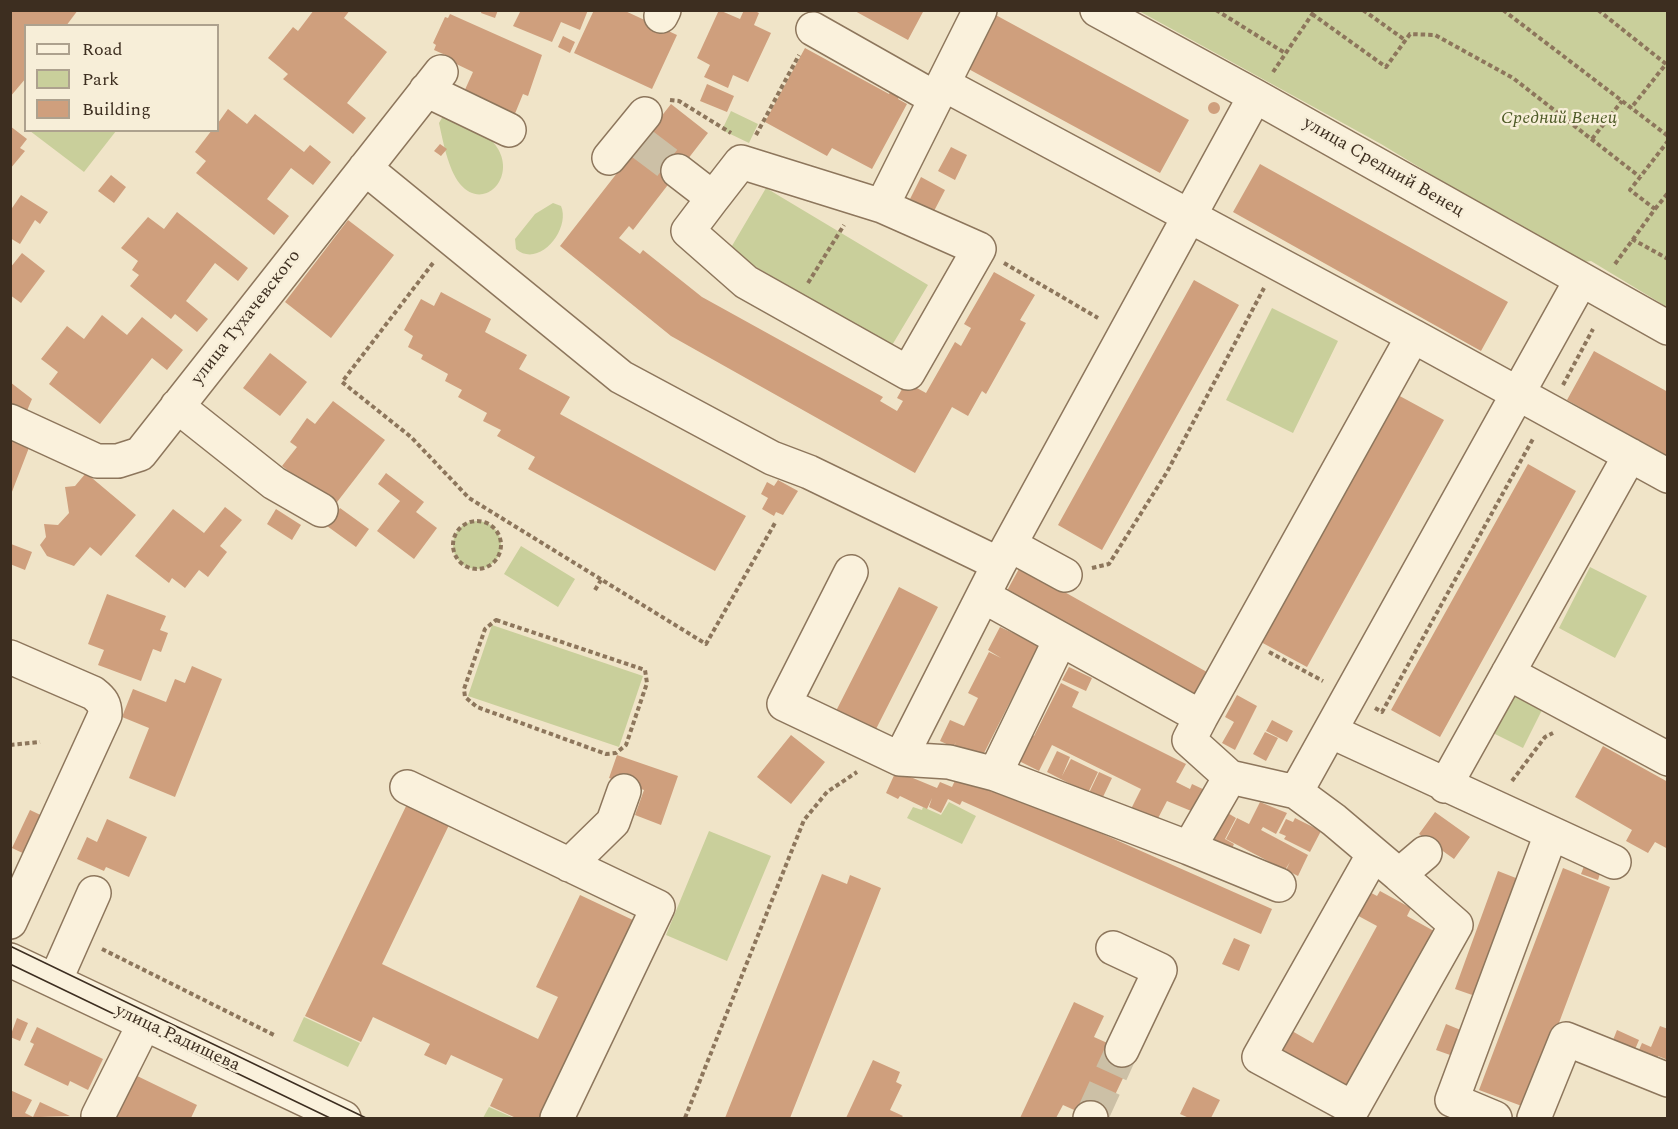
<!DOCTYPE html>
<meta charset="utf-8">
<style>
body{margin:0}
#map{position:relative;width:1678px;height:1129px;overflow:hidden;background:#f0e4c8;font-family:Spectral,serif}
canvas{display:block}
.frame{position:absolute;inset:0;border:12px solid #3d2e20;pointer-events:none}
.legend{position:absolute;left:24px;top:24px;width:195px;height:108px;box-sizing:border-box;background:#f7eed8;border:2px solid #ada18e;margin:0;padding:8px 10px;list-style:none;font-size:18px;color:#3d2e20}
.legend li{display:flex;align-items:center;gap:12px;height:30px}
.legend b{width:30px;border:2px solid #ada18e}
</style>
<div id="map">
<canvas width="1678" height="1129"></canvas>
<div class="frame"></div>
<ul class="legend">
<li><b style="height:8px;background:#faf1dc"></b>Road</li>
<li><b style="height:16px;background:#c9cf9b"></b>Park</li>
<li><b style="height:16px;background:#cf9f7d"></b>Building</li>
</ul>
</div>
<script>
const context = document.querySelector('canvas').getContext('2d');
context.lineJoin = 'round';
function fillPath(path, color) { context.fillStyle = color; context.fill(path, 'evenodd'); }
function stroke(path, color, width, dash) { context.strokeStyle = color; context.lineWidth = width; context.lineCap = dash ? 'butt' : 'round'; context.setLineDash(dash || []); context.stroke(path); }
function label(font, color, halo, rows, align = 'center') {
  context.font = font + ' Spectral,serif'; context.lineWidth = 5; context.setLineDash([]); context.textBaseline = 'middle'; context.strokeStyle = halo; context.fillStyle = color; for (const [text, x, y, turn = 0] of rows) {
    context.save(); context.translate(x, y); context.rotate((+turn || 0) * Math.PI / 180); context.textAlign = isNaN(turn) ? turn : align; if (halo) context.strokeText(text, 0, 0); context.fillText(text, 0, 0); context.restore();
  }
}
const green = new Path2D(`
 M 1139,11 L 1667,11 L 1667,307 L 1591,261 C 1564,267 1533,231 1511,219 C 1505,216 1499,215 1493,212 L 1381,144 Z
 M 446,111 C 460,120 477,128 489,138 C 524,170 486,215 460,184 C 448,169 443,141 439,123 Z
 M 731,111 L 758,124 L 749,143 L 722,130 Z
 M 30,131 L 31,130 L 116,131 L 84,172 Z
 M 766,188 L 928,285 L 891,347 L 729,251 Z
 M 553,203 L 561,206 C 571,229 539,269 516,249 L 515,239 L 535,214 Z
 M 1272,308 L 1338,341 L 1293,433 L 1226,400 Z
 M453 545a24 24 0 1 1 48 0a24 24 0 1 1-48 0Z
 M 521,546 L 575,579 L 558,607 L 504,574 Z
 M 1590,567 L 1647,596 L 1615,658 L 1559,628 Z
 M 492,625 L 643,676 L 619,747 L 468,696 Z
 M 1505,689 L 1543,708 L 1523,748 L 1485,729 Z
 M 949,802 L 976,816 L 962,844 L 907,818 L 913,807 L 922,810 L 923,807 L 941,815 Z
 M 709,831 L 771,856 L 727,961 L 666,935 Z
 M 304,1017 L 360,1043 L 348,1067 L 293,1041 Z
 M 489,1107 L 514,1118 L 483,1118 Z`);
const building = new Path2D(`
 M 10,10 L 78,10 L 66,26 L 26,26 L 26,78 L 10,97 Z
 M 314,10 L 350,10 L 344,18 L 387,52 L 347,103 L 366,118 L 353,134 L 283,79 L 288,74 L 268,58 L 293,27 L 298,31 Z
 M 482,10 L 498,10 L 495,18 L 481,13 Z
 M 521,10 L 588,10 L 580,30 L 561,22 L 552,42 L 513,26 Z
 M 594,10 L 623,10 L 677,35 L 652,89 L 574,53 Z
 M 719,10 L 740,19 L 744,10 L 753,10 L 759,13 L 754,25 L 771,33 L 748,82 L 733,75 L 728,88 L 704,77 L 710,65 L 697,58 Z
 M 853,10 L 924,10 L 908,40 Z
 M 992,13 L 1189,120 L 1160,173 L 963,66 Z
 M 450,14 L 542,55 L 528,96 L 523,94 L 514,116 L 463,94 L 473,72 L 448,60 L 450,57 L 434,50 L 436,45 L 433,43 L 445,17 L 448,18 Z
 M 563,36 L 575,42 L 570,53 L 558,47 Z
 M 805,48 L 889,94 L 894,84 L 903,89 L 898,99 L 907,104 L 872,169 L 832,148 L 827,156 L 765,122 Z
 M 707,84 L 734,96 L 727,112 L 700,101 Z
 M1208 108a6 6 0 1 1 12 0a6 6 0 1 1-12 0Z
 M 671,104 L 708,133 L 633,230 L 629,226 L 619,238 L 640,254 L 643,250 L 702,297 L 883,397 L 880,401 L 897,411 L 903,401 L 897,398 L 906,382 L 926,393 L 955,342 L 961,346 L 971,328 L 964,324 L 994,272 L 1035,295 L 1020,320 L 1026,323 L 986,394 L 982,391 L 968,416 L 952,407 L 915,473 L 671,336 L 560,246 Z
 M 228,109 L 247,124 L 255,114 L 304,152 L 310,145 L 331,162 L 313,185 L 291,168 L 267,199 L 289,216 L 274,235 L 196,173 L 206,161 L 195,152 L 212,130 L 218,130 L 218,123 Z
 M 10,126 L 27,139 L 20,148 L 25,151 L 10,169 Z
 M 440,144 L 447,149 L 441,156 L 434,151 Z
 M 951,147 L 967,155 L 955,180 L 938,171 Z
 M 1260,164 L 1508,302 L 1481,351 L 1233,212 Z
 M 111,175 L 126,187 L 114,203 L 98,191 Z
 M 921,177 L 945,190 L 934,211 L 910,199 Z
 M 21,195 L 48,212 L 40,224 L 35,220 L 20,244 L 10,238 L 10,211 Z
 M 177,212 L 248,268 L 238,281 L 215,263 L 186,301 L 208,319 L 197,332 L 175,314 L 171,319 L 130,286 L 139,275 L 132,270 L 138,261 L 121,248 L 148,217 L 164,229 Z
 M 348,220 L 394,255 L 331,338 L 285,302 Z
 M 22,253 L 45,271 L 21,303 L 10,295 L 10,268 Z
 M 1194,280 L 1239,305 L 1102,550 L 1058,525 Z
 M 441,292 L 491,319 L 485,332 L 527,355 L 519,369 L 570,397 L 560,414 L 746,516 L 715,571 L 528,469 L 535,457 L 497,436 L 501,430 L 483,421 L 487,413 L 458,397 L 462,390 L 445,381 L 448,374 L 421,359 L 423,355 L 408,347 L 413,336 L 404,330 L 421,299 L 434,306 Z
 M 102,315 L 127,335 L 142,317 L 183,350 L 167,370 L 152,358 L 100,424 L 49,384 L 58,372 L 41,359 L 67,326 L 84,339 Z
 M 1594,351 L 1668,392 L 1668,457 L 1567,400 Z
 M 270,353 L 307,382 L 280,416 L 243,388 Z
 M 10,382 L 32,399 L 23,420 L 10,415 Z
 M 1396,394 L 1444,420 L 1307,667 L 1259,641 Z
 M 333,401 L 385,440 L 334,506 L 282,466 L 297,447 L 290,442 L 307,418 L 315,424 Z
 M 10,438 L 30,445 L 10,497 Z
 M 1528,464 L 1576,491 L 1440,737 L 1391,710 Z
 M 86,473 L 136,515 L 101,556 L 90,547 L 74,566 L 47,556 L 40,545 L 46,537 L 44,524 L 58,525 L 69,513 L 65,487 L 75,486 Z
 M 386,473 L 424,502 L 416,512 L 437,528 L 414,559 L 377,531 L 400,501 L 378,484 Z
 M 778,480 L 798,491 L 783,515 L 776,512 L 774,516 L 762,509 L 768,498 L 761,494 L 767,482 L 774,486 Z
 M 225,507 L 242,520 L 220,546 L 227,552 L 208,577 L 199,570 L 185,588 L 172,578 L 169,583 L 135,556 L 173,509 L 204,533 Z
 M 340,508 L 369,529 L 356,547 L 327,526 Z
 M 276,509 L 301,525 L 292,540 L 267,524 Z
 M 11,544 L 32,552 L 25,570 L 10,564 Z
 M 1020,567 L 1214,676 L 1197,707 L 1003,598 Z
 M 899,587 L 938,607 L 875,731 L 836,711 Z
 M 107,594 L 166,616 L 160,630 L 168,633 L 161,652 L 153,649 L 141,681 L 98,665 L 104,650 L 88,644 Z
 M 1000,627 L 1039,645 L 980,761 L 953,748 L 956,742 L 953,747 L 940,741 L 950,720 L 964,726 L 978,698 L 968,693 L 989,652 L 1001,658 L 988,650 Z
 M 192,666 L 222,679 L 175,797 L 129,778 L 149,728 L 122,717 L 133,689 L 166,702 L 175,679 L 185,683 Z
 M 1069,667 L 1092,678 L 1086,691 L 1062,680 Z
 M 1061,683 L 1079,692 L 1072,707 L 1186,764 L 1176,782 L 1190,789 L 1192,784 L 1207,791 L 1196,813 L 1167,801 L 1155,824 L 1130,811 L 1141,789 L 1052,745 L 1039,771 L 1017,760 L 1029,734 L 1034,736 Z
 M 1237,695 L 1257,706 L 1235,750 L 1222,743 L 1234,722 L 1225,717 Z
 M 1272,720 L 1293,731 L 1287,742 L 1266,731 Z
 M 1265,732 L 1278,738 L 1266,761 L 1253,754 Z
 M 791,735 L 825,762 L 791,804 L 757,777 Z
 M 1603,746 L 1668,782 L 1668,849 L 1655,842 L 1648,853 L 1626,841 L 1632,830 L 1575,797 Z
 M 1057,751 L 1070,757 L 1062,776 L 1071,759 L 1098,772 L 1088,793 L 1047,772 Z
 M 617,755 L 678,776 L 661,825 L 635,815 L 644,790 L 609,778 Z
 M 896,771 L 937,788 L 940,782 L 952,787 L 958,774 L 974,777 L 1272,909 L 1261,934 L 962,801 L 960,805 L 948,799 L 941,813 L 929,807 L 932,798 L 927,809 L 900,796 L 898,799 L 886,793 Z
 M 1099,772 L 1112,778 L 1102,799 L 1089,793 Z
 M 408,802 L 450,823 L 382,964 L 538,1039 L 558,997 L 536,987 L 580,895 L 635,921 L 553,1118 L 516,1118 L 490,1106 L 503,1079 L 451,1055 L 446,1065 L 424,1055 L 430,1044 L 373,1017 L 361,1042 L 305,1016 Z
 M 1260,802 L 1287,813 L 1276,834 L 1263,827 L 1261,830 L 1308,855 L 1298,876 L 1286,870 L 1290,862 L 1285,870 L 1226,839 L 1237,818 L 1249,824 Z
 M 30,810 L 49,819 L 31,857 L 12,848 Z
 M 1226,812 L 1236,818 L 1225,839 L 1234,844 L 1228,856 L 1207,844 Z
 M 1435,812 L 1470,837 L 1454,859 L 1419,834 Z
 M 1295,818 L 1321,831 L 1310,852 L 1284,839 L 1286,836 L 1279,833 L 1286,819 L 1293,822 Z
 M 107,819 L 147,837 L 129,877 L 106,867 L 104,871 L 77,859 L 87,837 L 97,842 Z
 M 1588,856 L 1604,861 L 1598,880 L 1581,874 Z
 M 1563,868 L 1610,887 L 1527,1108 L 1479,1090 Z
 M 1498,871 L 1521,880 L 1478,997 L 1455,989 Z
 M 822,874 L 847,884 L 850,875 L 881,888 L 790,1118 L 725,1118 Z
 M 1364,889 L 1377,896 L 1380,891 L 1411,908 L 1407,916 L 1441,935 L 1354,1090 L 1320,1071 L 1315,1080 L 1273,1050 L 1285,1027 L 1313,1043 L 1377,926 L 1351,912 Z
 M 1234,938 L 1250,945 L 1239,971 L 1222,964 Z
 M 1074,1002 L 1104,1016 L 1094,1037 L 1134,1055 L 1104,1118 L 1092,1118 L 1063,1105 L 1056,1118 L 1020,1118 Z
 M 17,1018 L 28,1023 L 20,1041 L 10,1037 Z
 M 1446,1024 L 1463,1031 L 1453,1056 L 1436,1050 Z
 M 1660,1026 L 1668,1029 L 1668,1060 L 1658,1056 L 1655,1063 L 1636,1057 L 1642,1043 L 1651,1047 Z
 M 37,1027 L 103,1059 L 88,1090 L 70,1081 L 68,1086 L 24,1065 L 34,1044 L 30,1042 Z
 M 1617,1030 L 1639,1040 L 1633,1054 L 1611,1045 Z
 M 873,1060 L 900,1072 L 896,1082 L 902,1085 L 890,1110 L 903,1116 L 901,1118 L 846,1118 Z
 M 131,1073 L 197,1105 L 191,1118 L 102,1118 Z
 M 1193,1087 L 1220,1100 L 1211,1118 L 1189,1118 L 1180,1114 Z
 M 10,1090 L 32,1100 L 25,1113 L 33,1117 L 40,1102 L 70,1116 L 10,1118 Z`);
const minorTunnel = new Path2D(`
 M 641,143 L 678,171
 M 1091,1118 L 1122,1050`);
const path = new Path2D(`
 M 1216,10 L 1285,53
 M 1363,10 L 1405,40
 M 1503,10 L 1668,136
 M 1598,10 L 1666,64 L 1631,108
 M 1312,14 L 1386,67 L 1410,34 L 1435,35 L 1513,78 L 1640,177
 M 1273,72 L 1315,10
 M 670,100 L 679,101 L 731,133
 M 756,135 L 799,55
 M 1592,139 L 1622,101
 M 1655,209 L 1668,193
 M 1632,239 L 1668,259
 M 433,263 L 342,382 L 411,437 L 469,498 L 706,644 L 775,523
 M 1004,263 L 1098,318
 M 1615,264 L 1655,209 L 1630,190 L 1668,141
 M 808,283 L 844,225
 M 1563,385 L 1593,329
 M453 545a24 24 0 1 1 48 0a24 24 0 1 1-48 0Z
 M 1092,568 L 1109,564 L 1167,472 L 1264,288
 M 595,590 L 601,580
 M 496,620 L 645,670 L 647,683 L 626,745 L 616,753 L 606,754 L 477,707 L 465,697 L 464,689 L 485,629 Z
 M 1269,652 L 1323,681
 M 1375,708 L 1382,712 L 1534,437
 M 10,745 L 40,742
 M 1512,781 L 1545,737 L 1553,733
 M 102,949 L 274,1035
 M 685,1118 L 804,820 L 827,792 L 857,772`);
const minor = new Path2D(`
 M 1097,10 L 1255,96 L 1668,328
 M 661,16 L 664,10
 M 813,29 L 935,98
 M 943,84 L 1413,336 L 1201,717 L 983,596
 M 426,90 L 509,130
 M 609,158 L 645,114
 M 365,168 L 621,377 L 772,458 L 809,472 L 999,564
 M 678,171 L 713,198 L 741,162 L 882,206 L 980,10
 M 713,198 L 688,231 L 746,282 L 908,373 L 979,249 L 882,206
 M 1413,336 L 1668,476
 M 177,406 L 274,483 L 321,510
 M 10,421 L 97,461 L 118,461 L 140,454 L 441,72
 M 1010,545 L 1065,575
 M 851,572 L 784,704 L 900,759 L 949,762 L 995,774 L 1189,848 L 1230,777 L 1296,792 L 1581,280
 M 10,657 L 93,693 C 102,700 105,704 105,715 L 10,922
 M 1508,673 L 1668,759
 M 1201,717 L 1189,740 L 1230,777
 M 1330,731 L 1614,862
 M 900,759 L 999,564 L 1255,96
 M 995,774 L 1060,640
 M 1445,786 L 1630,455
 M 407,787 L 658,907 L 557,1118
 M 1296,792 L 1334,820 L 1399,875 L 1425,853
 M 1189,848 L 1279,885
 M 1373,855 L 1259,1057 L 1353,1108 L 1456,925 L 1399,875
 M 569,865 L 613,822 L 624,791
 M 1113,948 L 1160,970 L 1122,1050
 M 10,960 L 344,1118
 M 55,981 L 94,893
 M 98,1116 L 144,1024
 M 1090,1118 L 1091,1118
 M 1495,1118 L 1452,1100 L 1551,834
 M 1534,1118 L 1566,1039 L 1668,1080`);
const tram = new Path2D(`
 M 10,946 L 366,1118
 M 10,964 L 330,1118`);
const parkNames = [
 ["Средний Венец",1559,119]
];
const streetNames = [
 ["улица Средний Венец",1383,168,30],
 ["улица Тухачевского",247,318,-52],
 ["улица Радищева",177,1039,25]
];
fillPath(green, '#c9cf9b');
fillPath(building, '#cf9f7d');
stroke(minorTunnel, '#ccc0a6', 33, [33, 16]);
stroke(minor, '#8d765c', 36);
stroke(path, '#8d765c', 4, [4.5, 3]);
stroke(minor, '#faf1dc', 33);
stroke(tram, '#3d2e20', 1.5);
label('italic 18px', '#4d5a26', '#f7eed8', parkNames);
label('18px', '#3d2e20', '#f7eed8', streetNames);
</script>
